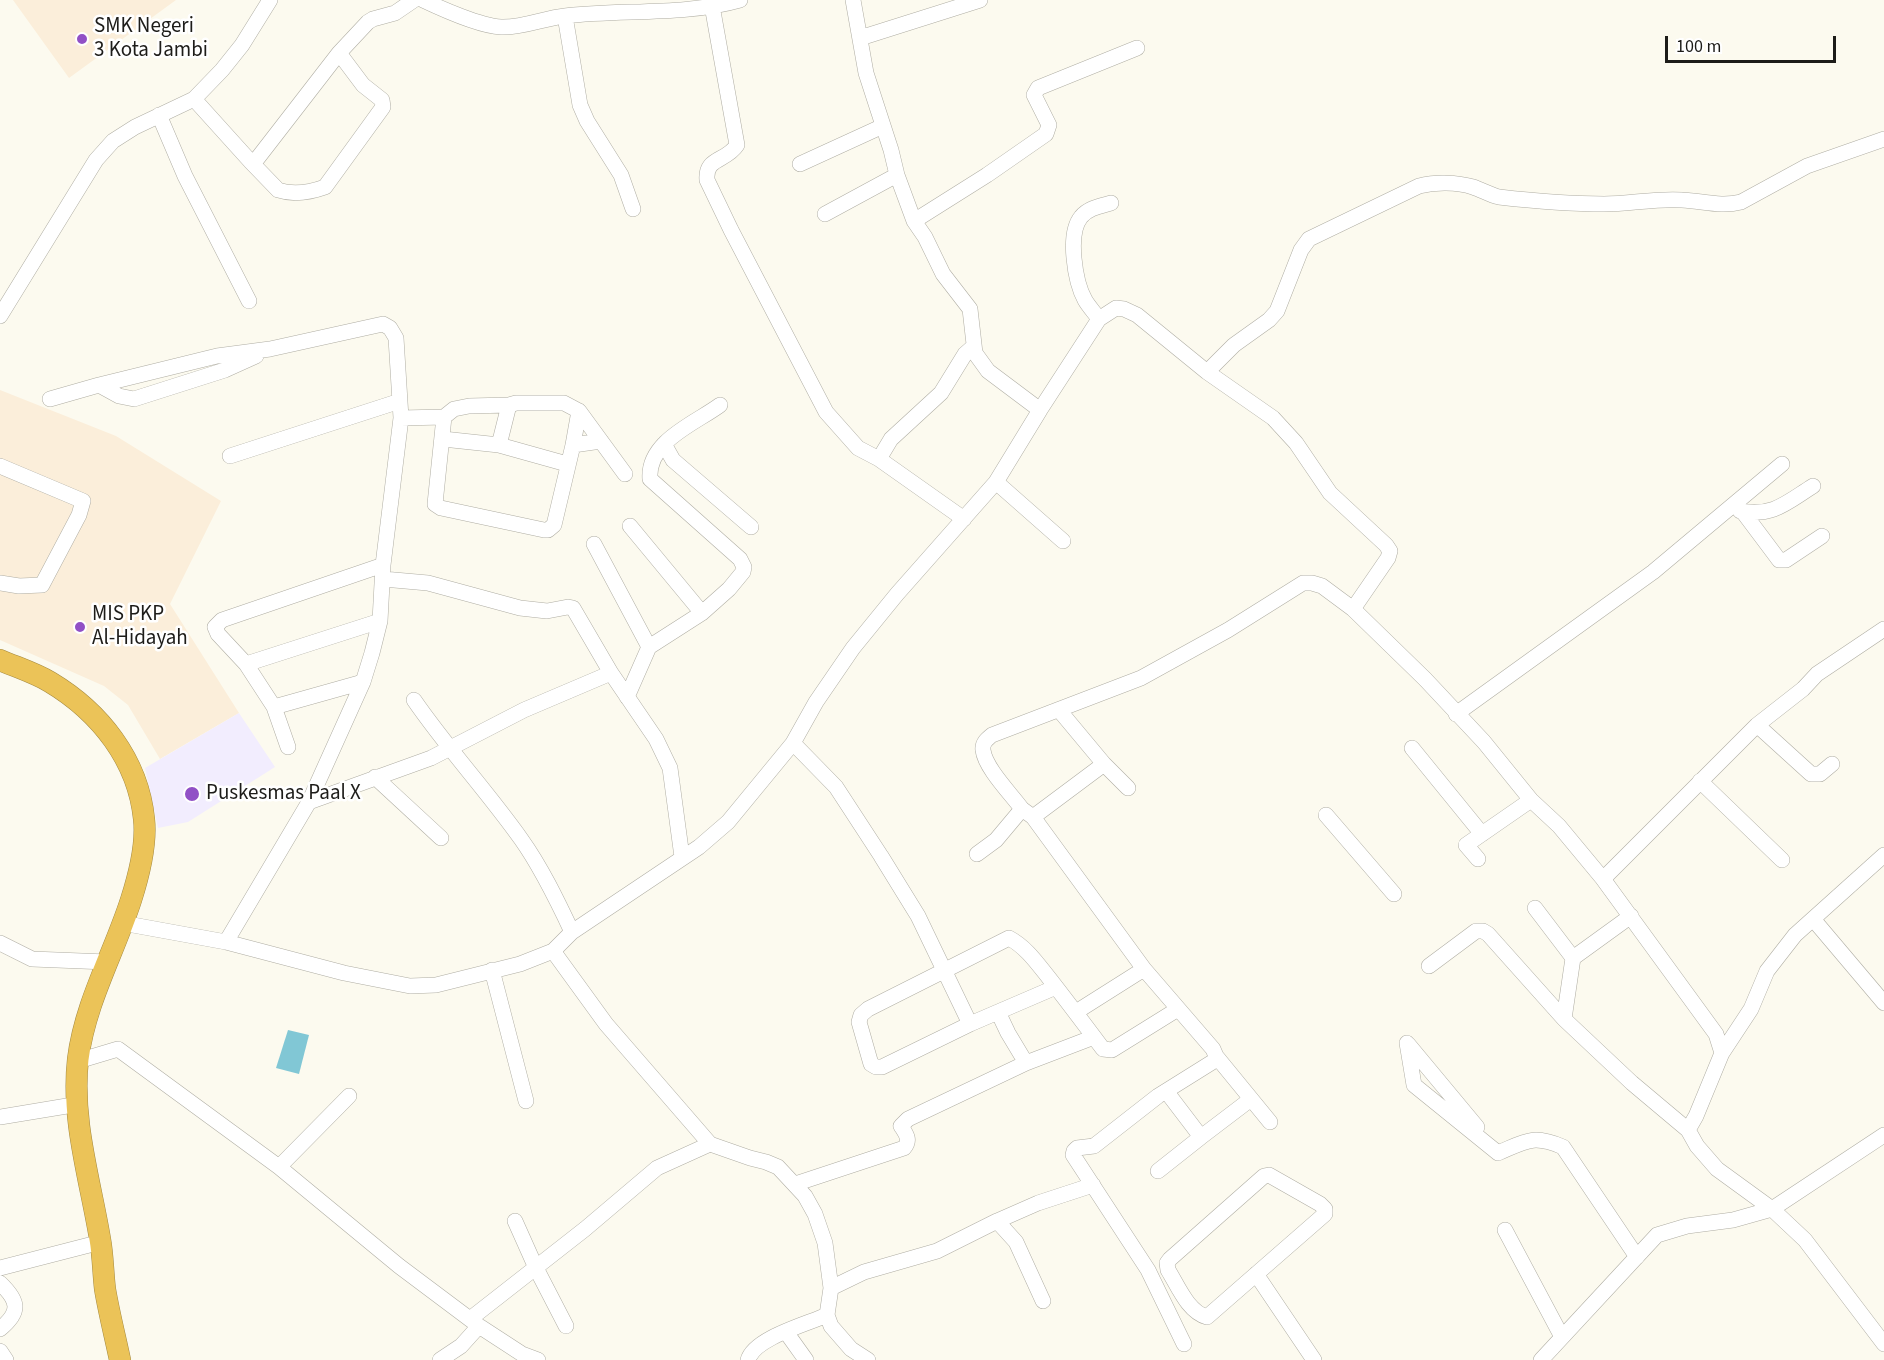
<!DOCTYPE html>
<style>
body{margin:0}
#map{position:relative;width:1884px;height:1360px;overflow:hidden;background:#fcfaef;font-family:"Source Sans 3",sans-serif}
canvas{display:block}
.scale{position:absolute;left:1665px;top:36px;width:171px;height:27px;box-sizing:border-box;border:3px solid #1d1c19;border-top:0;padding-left:8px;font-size:18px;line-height:21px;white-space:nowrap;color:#1d1c19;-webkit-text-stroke:4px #fff;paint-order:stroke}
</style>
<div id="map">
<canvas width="1884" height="1360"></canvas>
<div class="scale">100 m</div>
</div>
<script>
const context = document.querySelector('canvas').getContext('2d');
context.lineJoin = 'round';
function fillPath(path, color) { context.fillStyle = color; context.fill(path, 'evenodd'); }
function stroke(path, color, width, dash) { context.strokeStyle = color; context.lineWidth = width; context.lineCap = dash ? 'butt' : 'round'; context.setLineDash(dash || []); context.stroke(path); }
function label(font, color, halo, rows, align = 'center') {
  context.font = font + ' "Source Sans 3",sans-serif'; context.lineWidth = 5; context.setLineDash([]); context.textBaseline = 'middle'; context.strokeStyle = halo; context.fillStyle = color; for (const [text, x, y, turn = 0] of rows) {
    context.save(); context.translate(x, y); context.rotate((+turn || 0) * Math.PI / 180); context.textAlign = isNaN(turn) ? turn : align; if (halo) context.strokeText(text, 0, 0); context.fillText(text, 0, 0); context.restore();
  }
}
const education = new Path2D(`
 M 13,0 L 176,0 L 69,78 Z
 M 0,390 L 116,436 L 221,501 L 170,604 L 239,713 L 160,759 L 128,705 L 104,686 L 0,640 Z`);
const medical = new Path2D(`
 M 239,713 L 275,767 L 188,822 L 158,828 L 145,768 Z`);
const water = new Path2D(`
 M 288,1030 L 309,1035 L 299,1074 L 276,1068 Z`);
const minor = new Path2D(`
 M 423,0 C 442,9 481,26 501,27 C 523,28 544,18 565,16 C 623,9 683,16 740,0
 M 711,0 L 737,145 C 726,162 705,157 707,180 L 731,230 L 826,412 L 858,448 L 879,459 L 964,519
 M 853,0 L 866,73 L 891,150 L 897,175 L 914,221 L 925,237 L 943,274 L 970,309 L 975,353 L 988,371 L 1040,410
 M 565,16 L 580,105 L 587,121 L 621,175 L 633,209
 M 860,38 L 980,0
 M 194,99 L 250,161 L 257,159 L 339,53 L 368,22 L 373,19 L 395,13 L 414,0
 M 159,115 L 185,176 L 249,301
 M 250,161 L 278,190 C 293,195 311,192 325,187 L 383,107 L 382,100 L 363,85 L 339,53
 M 800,164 L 883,126
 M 825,214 L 897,175
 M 914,221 L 987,175 L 1046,134 L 1049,125 L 1034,95 L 1038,88 L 1137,48
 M 0,316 L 96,160 L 113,141 L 135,127 L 194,99 L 222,70 L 242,45 L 270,0
 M 1099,319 C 1095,313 1089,307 1085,300 C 1075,282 1067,234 1081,217 C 1088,208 1100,206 1111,203
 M 1207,372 L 1234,345 L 1269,320 L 1277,311 L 1301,250 L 1309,239 L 1419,186 C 1435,182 1457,182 1473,187 C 1482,190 1490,195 1499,197 C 1534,201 1569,204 1604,204 C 1630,204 1657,198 1682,200 C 1703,201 1721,207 1741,202 L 1807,166 L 1884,139
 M 99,385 L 119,396 L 134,399 L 225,370 L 256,356
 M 50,399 L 99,385 L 217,356 L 270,349 L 383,324 L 390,328 L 396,338 L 401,418 L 383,565 L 380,621 L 372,653 L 363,682 L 309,802 L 226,942
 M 444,417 L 435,504 L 441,508 L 544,530 L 548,530 L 554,525 L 573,445 L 601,441
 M 401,418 L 444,417 L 454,409 L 469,406 L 509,405 L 516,403 L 564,403 L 579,411 L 625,474
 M 443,439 L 499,445 L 567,464
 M 664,444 L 673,460 L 751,527
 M 499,445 L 509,405
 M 573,445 L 579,411
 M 230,456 L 400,401
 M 879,459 L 891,439 L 941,393 L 965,354 L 973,347
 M 0,466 L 83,501 L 79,515 L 42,585 L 19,586 L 0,583
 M 996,482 L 1063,541
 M 1740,511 C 1773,517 1786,503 1813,486
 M 1743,512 L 1779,560 L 1786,560 L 1822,536
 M 630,526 L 702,613
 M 594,544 L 649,647 L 627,697
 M 383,579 L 428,583 L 520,608 L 547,611 L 568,607 L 573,608 L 611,673
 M 649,647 L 702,613 L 729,589 L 743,572 L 744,567 L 740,559 L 650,479 C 647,441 696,423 720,405
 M 246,664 L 218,634 L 215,627 L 222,620 L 383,565
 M 414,700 C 447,748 487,791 521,839 C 541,867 557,900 572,932
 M 274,707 L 363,682
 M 1059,710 L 1104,764 L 1128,788
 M 1456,714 L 1653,572 L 1782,464
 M 1757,725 L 1811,774 L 1820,774 L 1832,764
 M 793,743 L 836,787 L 881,856 L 918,916 L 970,1024
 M 288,747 L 274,707 L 246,664 L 380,621
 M 1412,748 L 1482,834
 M 375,777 L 441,838
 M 1700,781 L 1782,860
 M 309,802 L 431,758 L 524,710 L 611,673 L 656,739 L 670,768 L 682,857
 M 1022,809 C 1012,795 985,768 983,750 C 982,743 987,739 992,735 L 1141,678 L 1228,630 L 1303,583 L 1312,583 L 1322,586 L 1353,609 L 1425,679 L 1484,742 L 1531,800 L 1559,826 L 1603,879 L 1716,1034 L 1722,1053 L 1696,1116 L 1688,1130 L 1697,1146 L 1717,1169 L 1772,1209 L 1805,1240 L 1884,1344
 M 1326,815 L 1394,894
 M 1033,817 L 1144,969 L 1213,1049 L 1216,1056 L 1214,1061 L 1158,1096 L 1094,1146 L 1077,1148 L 1074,1151 L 1073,1155 L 1148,1270 L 1184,1344
 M 977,854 L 996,840 L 1022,809 L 1033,817 L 1104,764
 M 1478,859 L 1466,845 L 1531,800
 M 1603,879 L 1757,725 L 1803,689 L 1817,674 L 1884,629
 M 1535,908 L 1573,958
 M 1813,919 L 1884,1003
 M 122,923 L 226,942 L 344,973 L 410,986 L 436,985 L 520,964 L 553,951 L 572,932 L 699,847 L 728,822 L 793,743 L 816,702 L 853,648 L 897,594 L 996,482 L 1040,410 L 1099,319 L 1116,308 L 1124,309 L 1137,315 L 1207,372 L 1273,418 L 1296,443 L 1330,493 L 1386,545 L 1390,551 L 1388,558 L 1353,609
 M 0,943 L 32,959 L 107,962
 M 553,951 L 606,1024 L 710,1144 L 750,1158 L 766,1162 L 778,1167 L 805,1196 L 815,1214 L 825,1243 L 831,1288 L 827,1315 L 831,1326 L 851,1349 L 868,1360
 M 1429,966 L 1476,931 L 1483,931 L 1488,934 L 1564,1019 L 1632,1083 L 1688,1130
 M 492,970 L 526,1101
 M 1056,987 L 970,1024 L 882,1067 L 876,1067 L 871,1064 L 859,1022 L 861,1015 L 868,1009 L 1009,938 C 1026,947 1037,963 1049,978 C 1067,1001 1085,1025 1103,1049 L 1112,1050 L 1178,1009
 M 1076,1012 L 1144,969
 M 1564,1019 L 1573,958 L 1631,916
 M 1407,1043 L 1414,1085 L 1498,1153
 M 1408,1044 L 1477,1127
 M 1722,1053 L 1751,1009 L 1767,971 L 1795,935 L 1884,855
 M 1216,1056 L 1270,1122
 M 78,1061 L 118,1049 L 279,1167 L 399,1266 L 479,1326 L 522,1354 L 538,1360
 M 1026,1063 L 1094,1037
 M 1166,1091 L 1201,1137 L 1251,1099
 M 0,1117 L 79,1104
 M 1498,1153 C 1526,1141 1533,1134 1563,1147 L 1637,1257
 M 279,1167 L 349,1096
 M 1158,1171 L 1201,1137
 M 1269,1175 L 1320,1204 L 1325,1209 L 1325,1214 L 1207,1317 C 1188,1312 1178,1286 1168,1270 L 1167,1263 L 1170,1259 L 1264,1176 Z
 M 795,1184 L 904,1148 C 911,1140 906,1134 901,1126 L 908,1119 L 1026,1063 L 1008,1033 L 998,1012
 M 515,1221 L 536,1268 L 566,1326
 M 997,1221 L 1016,1242 L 1043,1301
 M 1505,1230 L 1562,1337
 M 0,1268 L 101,1242
 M 1256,1274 L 1314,1360
 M 0,1283 C 19,1301 21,1312 0,1329
 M 831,1288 L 864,1272 L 937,1251 L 997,1221 L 1038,1203 L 1093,1185
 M 470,1319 L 585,1229 L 657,1168 L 710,1144
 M 786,1332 L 806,1360
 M 0,1351 L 6,1360
 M 440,1360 L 461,1346 L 479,1326
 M 748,1360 C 754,1338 807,1324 827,1315
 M 1541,1360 L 1657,1235 L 1687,1226 L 1733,1220 L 1772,1209 L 1884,1135`);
const highway = new Path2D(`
 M 0,660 C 16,667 35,673 50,682 C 100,712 138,760 144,819 C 147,845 139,875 131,900 C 114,953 85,1003 78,1059 C 71,1120 90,1179 100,1239 C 103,1255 103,1272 105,1289 C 109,1313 115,1336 120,1360`);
const markers = [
 [82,39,6,"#9150c6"],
 [80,627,6,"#9150c6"],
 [192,794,8,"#9150c6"]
];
const poiNames = [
 ["SMK Negeri",94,27],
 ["3 Kota Jambi",94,51],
 ["MIS PKP",92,615],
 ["Al-Hidayah",92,639],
 ["Puskesmas Paal X",206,794]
];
fillPath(education, '#fbeeda');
fillPath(medical, '#f2edfe');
fillPath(water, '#81c7d5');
stroke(minor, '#afada3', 16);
stroke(highway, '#a38942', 22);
stroke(minor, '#fff', 15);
stroke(highway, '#ebc358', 21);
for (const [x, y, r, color] of markers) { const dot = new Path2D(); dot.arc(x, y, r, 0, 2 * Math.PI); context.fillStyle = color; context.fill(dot); stroke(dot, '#fff', 2); }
label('21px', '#1d1c19', '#fff', poiNames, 'left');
</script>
